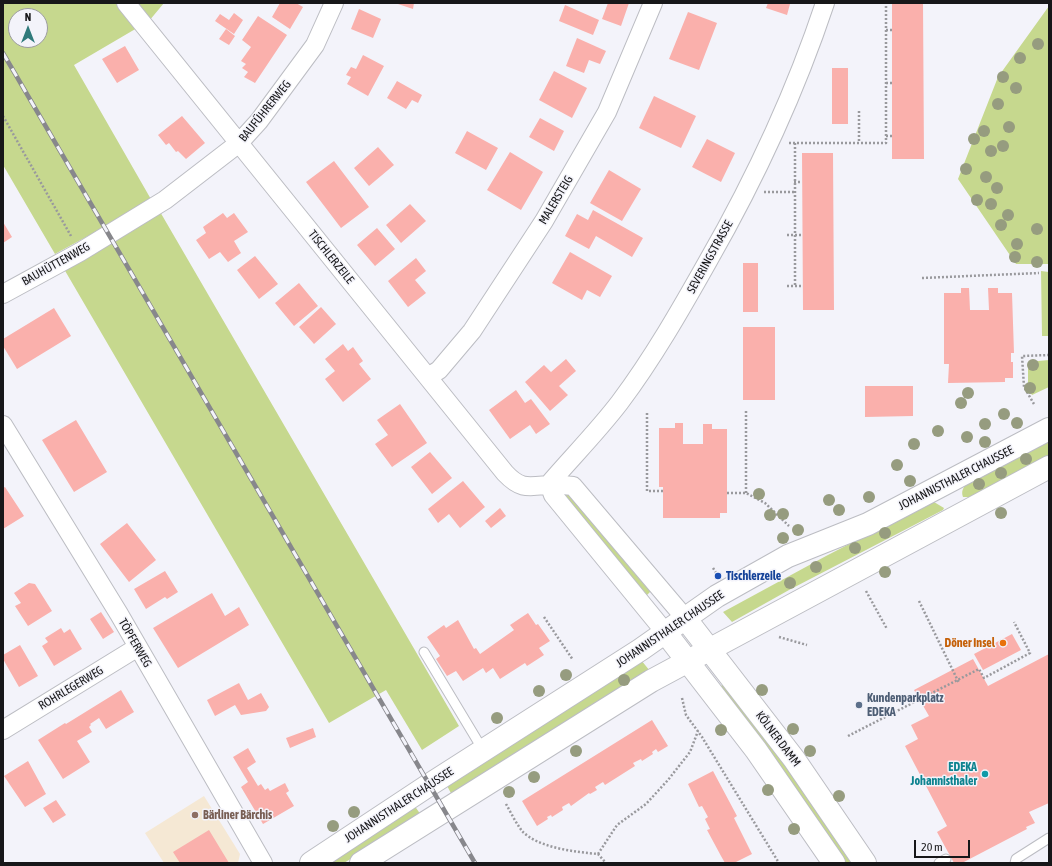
<!DOCTYPE html>
<meta charset="utf-8">
<style>
body{margin:0}
#map{position:relative;width:1052px;height:866px;overflow:hidden;background:#f3f3fa;font-family:"Asap Condensed",sans-serif}
canvas{display:block}
.frame{position:absolute;inset:0;border:4px solid #171719;pointer-events:none}
.north{position:absolute;left:8px;top:8px;width:40px;height:40px;box-sizing:border-box;background:#f3f3fa;border:1px solid #9b9ba0;border-radius:50%;rotate:0deg;font-size:11px;font-weight:700;line-height:16px;text-align:center;color:#171719}
.north::after{content:'';display:block;margin:auto;width:14px;height:18px;background:#307a7b;clip-path:polygon(50% 0,100% 100%,50% 72%,0 100%)}
.scale{position:absolute;left:914px;top:840px;width:56px;height:18px;box-sizing:border-box;border:2px solid #171719;border-top:0;padding-left:5px;font-size:12px;line-height:14px;white-space:nowrap;color:#171719;-webkit-text-stroke:3px #f3f3fa;paint-order:stroke}
</style>
<div id="map">
<canvas width="1052" height="866"></canvas>
<div class="frame"></div>
<div class="north">N</div>
<div class="scale">20 m</div>
</div>
<script>
const context = document.querySelector('canvas').getContext('2d');
context.lineJoin = 'round';
function fillPath(path, color) { context.fillStyle = color; context.fill(path, 'evenodd'); }
function stroke(path, color, width, dash) { context.strokeStyle = color; context.lineWidth = width; context.lineCap = dash ? 'butt' : 'round'; context.setLineDash(dash || []); context.stroke(path); }
function label(font, color, halo, rows, align = 'center') {
  context.font = font + ' "Asap Condensed",sans-serif'; context.lineWidth = 3; context.setLineDash([]); context.textBaseline = 'middle'; context.strokeStyle = halo; context.fillStyle = color; for (const [text, x, y, turn = 0] of rows) {
    context.save(); context.translate(x, y); context.rotate((+turn || 0) * Math.PI / 180); context.textAlign = isNaN(turn) ? turn : align; if (halo) context.strokeText(text, 0, 0); context.fillText(text, 0, 0); context.restore();
  }
}
const education = new Path2D(`
 M 204,796 L 240,854 L 238,863 L 164,863 L 145,833 Z`);
const green = new Path2D(`
 M 3,3 L 164,3 L 149,21 L 74,65 L 152,201 L 55,254 L 3,165 ZM 16,16 L 40,16 L 40,40 L 16,40 Z
 M 1049,6 L 1049,264 L 1016,264 L 958,179 L 998,77 Z
 M 159,210 L 459,726 L 422,750 L 386,690 L 329,723 L 64,269 Z
 M 1041,271 L 1049,272 L 1049,336 L 1042,336 Z
 M 1049,360 L 1049,387 L 1032,395 L 1028,389 L 1028,362 Z
 M 1049,439 L 1049,455 L 970,497 L 963,497 C 961,491 963,488 967,483 Z
 M 562,487 L 652,590 L 647,595 L 560,491 Z
 M 934,502 L 944,508 L 943,510 L 789,590 L 732,622 L 723,612 L 826,556 L 929,503 Z
 M 641,660 L 650,671 L 452,795 L 446,784 Z
 M 723,684 L 789,770 L 851,863 L 843,863 L 718,689 Z
 M 414,805 L 421,815 L 344,863 L 327,863 Z`);
const building = new Path2D(`
 M 280,3 L 296,3 L 303,7 L 290,29 L 272,17 Z
 M 395,3 L 414,3 L 413,9 Z
 M 608,3 L 629,3 L 621,26 L 602,19 Z
 M 768,3 L 787,3 L 790,4 L 787,15 L 766,8 Z
 M 892,3 L 923,3 L 924,159 L 892,159 Z
 M 565,5 L 599,20 L 593,35 L 559,21 Z
 M 359,9 L 381,19 L 373,38 L 351,29 Z
 M 688,12 L 717,23 L 699,70 L 669,59 Z
 M 234,13 L 243,20 L 234,34 L 215,21 L 220,14 L 229,20 Z
 M 258,16 L 287,35 L 255,83 L 244,77 L 248,72 L 242,68 L 246,64 L 241,61 L 251,47 L 242,40 Z
 M 226,29 L 235,36 L 229,45 L 219,39 Z
 M 577,38 L 606,51 L 600,64 L 589,60 L 584,73 L 566,66 Z
 M 125,46 L 139,70 L 117,83 L 102,59 Z
 M 363,55 L 384,66 L 368,96 L 347,84 L 351,77 L 346,75 L 351,67 L 356,69 Z
 M 832,68 L 848,68 L 848,124 L 832,124 Z
 M 554,71 L 587,88 L 572,118 L 539,100 Z
 M 397,81 L 422,95 L 418,103 L 412,100 L 406,109 L 387,98 Z
 M 654,96 L 696,116 L 681,148 L 639,128 Z
 M 182,116 L 205,143 L 186,159 L 178,151 L 176,152 L 169,143 L 166,145 L 158,135 Z
 M 540,118 L 564,131 L 554,151 L 529,137 Z
 M 467,131 L 498,148 L 486,170 L 455,153 Z
 M 707,139 L 735,153 L 721,182 L 692,167 Z
 M 378,147 L 394,165 L 369,186 L 354,168 Z
 M 510,152 L 543,172 L 521,210 L 487,190 Z
 M 802,153 L 833,153 L 834,310 L 803,310 Z
 M 334,161 L 369,207 L 341,228 L 306,182 Z
 M 609,170 L 641,189 L 622,221 L 590,203 Z
 M 410,204 L 426,221 L 401,243 L 386,225 Z
 M 593,210 L 643,238 L 632,257 L 596,236 L 589,249 L 565,236 L 577,214 L 588,220 Z
 M 223,213 L 227,218 L 234,213 L 248,232 L 234,241 L 241,253 L 228,262 L 220,252 L 209,259 L 196,240 L 206,233 L 203,227 Z
 M 3,222 L 12,237 L 3,243 Z
 M 377,228 L 395,249 L 375,266 L 357,245 Z
 M 570,252 L 612,276 L 600,297 L 587,290 L 582,300 L 552,283 Z
 M 255,256 L 278,284 L 259,299 L 237,270 Z
 M 416,258 L 426,271 L 415,280 L 426,293 L 408,307 L 388,281 Z
 M 743,263 L 758,263 L 758,312 L 743,312 Z
 M 299,283 L 318,306 L 294,326 L 275,303 Z
 M 961,288 L 969,288 L 970,310 L 989,310 L 988,288 L 998,288 L 998,293 L 1012,293 L 1014,353 L 1011,353 L 1011,362 L 1013,362 L 1013,378 L 1005,378 L 1005,382 L 948,383 L 949,364 L 944,364 L 944,293 L 961,293 Z
 M 321,307 L 336,324 L 314,344 L 299,327 Z
 M 54,308 L 71,336 L 17,369 L 3,346 L 3,339 Z
 M 743,327 L 775,327 L 775,400 L 743,400 Z
 M 343,344 L 348,351 L 353,347 L 363,361 L 359,364 L 371,379 L 343,402 L 325,379 L 335,371 L 325,359 Z
 M 566,359 L 576,371 L 559,386 L 568,395 L 550,411 L 525,382 L 544,365 L 551,372 Z
 M 865,386 L 913,386 L 913,416 L 865,417 Z
 M 516,390 L 525,403 L 531,399 L 550,424 L 536,434 L 530,425 L 510,439 L 489,410 Z
 M 400,404 L 427,443 L 392,467 L 375,444 L 388,435 L 377,420 Z
 M 76,420 L 107,472 L 74,492 L 42,440 Z
 M 675,423 L 683,423 L 683,444 L 703,444 L 703,424 L 712,424 L 712,429 L 727,429 L 727,513 L 720,513 L 720,518 L 663,518 L 663,487 L 659,487 L 659,428 L 675,428 Z
 M 430,452 L 452,478 L 432,494 L 411,467 Z
 M 463,481 L 485,507 L 460,528 L 449,514 L 438,523 L 428,509 Z
 M 5,487 L 24,516 L 3,529 L 3,488 Z
 M 500,508 L 506,516 L 491,528 L 485,521 Z
 M 127,523 L 156,560 L 129,582 L 100,544 Z
 M 165,571 L 178,592 L 167,599 L 165,597 L 146,609 L 134,589 Z
 M 29,583 L 35,584 L 52,611 L 28,626 L 15,606 L 21,603 L 14,593 Z
 M 212,593 L 225,616 L 239,607 L 249,625 L 178,668 L 153,628 Z
 M 101,612 L 114,632 L 103,639 L 90,619 Z
 M 528,613 L 536,625 L 538,624 L 550,641 L 539,648 L 544,655 L 527,666 L 525,663 L 500,679 L 493,668 L 486,673 L 483,668 L 463,681 L 456,671 L 447,676 L 436,659 L 440,656 L 427,637 L 444,625 L 446,628 L 458,620 L 474,649 L 476,648 L 480,654 L 514,630 L 510,625 Z
 M 61,628 L 64,633 L 70,629 L 82,649 L 54,666 L 42,646 L 48,642 L 45,638 Z
 M 1012,634 L 1021,650 L 983,670 L 974,654 Z
 M 20,645 L 38,676 L 19,687 L 3,659 L 3,655 Z
 M 1049,654 L 1049,803 L 1029,812 L 1035,823 L 1026,827 L 1027,829 L 962,863 L 954,863 L 937,832 L 947,826 L 905,746 L 918,739 L 911,725 L 929,716 L 914,690 L 973,659 L 988,686 Z
 M 239,683 L 248,700 L 261,693 L 269,707 L 266,711 L 241,715 L 235,705 L 215,716 L 207,700 Z
 M 121,690 L 134,712 L 106,729 L 99,718 L 90,724 L 91,725 L 89,727 L 92,732 L 77,741 L 90,762 L 63,779 L 38,740 L 65,723 L 66,724 Z
 M 652,720 L 668,746 L 658,752 L 656,749 L 652,752 L 653,754 L 642,761 L 641,759 L 633,763 L 635,766 L 605,785 L 603,782 L 595,787 L 597,790 L 590,794 L 589,793 L 571,806 L 569,803 L 562,807 L 563,810 L 552,817 L 551,815 L 547,817 L 548,819 L 537,826 L 522,801 Z
 M 313,728 L 316,737 L 290,748 L 286,738 Z
 M 248,748 L 256,762 L 247,768 L 258,786 L 261,784 L 265,790 L 268,788 L 270,791 L 285,783 L 289,791 L 286,793 L 294,806 L 263,824 L 241,787 L 248,782 L 233,757 Z
 M 28,761 L 46,794 L 25,807 L 4,776 Z
 M 713,771 L 737,816 L 734,818 L 752,854 L 734,863 L 725,863 L 721,856 L 707,830 L 710,829 L 705,819 L 708,817 L 702,806 L 699,807 L 688,784 Z
 M 56,800 L 66,815 L 53,823 L 43,808 Z
 M 209,830 L 229,863 L 180,863 L 173,852 Z`);
const path = new Path2D(`
 M 886,30 L 892,30
 M 886,83 L 893,83
 M 859,111 L 859,143
 M 3,116 L 71,236
 M 886,136 L 892,136
 M 789,143 L 886,143 L 886,3
 M 795,143 L 795,286
 M 794,182 L 802,182
 M 764,192 L 794,192
 M 787,235 L 802,235
 M 922,278 L 1039,273
 M 787,286 L 803,286
 M 1034,404 L 1024,387 L 1022,356 L 1049,355
 M 746,411 L 746,493
 M 647,413 L 647,491 L 663,491
 M 727,493 L 746,493 L 765,503 L 789,526
 M 713,568 L 717,574
 M 866,591 L 887,629
 M 919,601 L 959,683
 M 544,617 L 573,660
 M 779,637 L 807,645
 M 682,698 L 686,715 L 702,737 L 779,863
 M 848,736 L 979,669 L 984,678 L 1030,653 L 1014,622
 M 506,804 C 511,813 516,823 522,831 C 538,848 576,852 598,854 L 606,863
 M 598,854 L 617,825 L 646,804 L 668,780 L 690,752 L 698,731`);
const service = new Path2D(`
 M 424,652 L 483,750
 M 939,863 L 946,859
 M 1015,863 L 1016,859 L 1049,838`);
const minor = new Path2D(`
 M 126,3 L 505,473 C 520,489 527,487 547,485 C 556,484 565,485 573,486 L 685,618
 M 3,294 L 80,252 L 165,200 L 239,143 L 259,121 L 315,45 L 334,3
 M 428,377 L 439,370 L 472,331 L 544,221 L 607,112 L 653,3
 M 3,425 L 119,614 L 263,863
 M 549,484 C 572,457 598,431 620,402 C 653,358 681,309 708,261 C 755,179 795,93 825,3
 M 549,484 L 553,495 L 665,632
 M 3,730 L 138,647`);
const tertiary = new Path2D(`
 M 685,618 L 794,759 L 865,863
 M 665,632 L 756,750 L 834,863`);
const secondary = new Path2D(`
 M 311,863 L 429,785 L 640,650 L 717,596 L 788,556 L 868,524 L 1049,429
 M 361,863 L 651,681 L 1049,467`);
const rail = new Path2D(`
 M 3,53 L 475,863`);
const trees = [
 [1038,44],
 [1020,58],
 [1003,77],
 [1016,88],
 [998,104],
 [1009,127],
 [984,131],
 [974,139],
 [1003,146],
 [991,151],
 [966,169],
 [986,177],
 [997,188],
 [977,200],
 [991,204],
 [1008,215],
 [1001,225],
 [1037,229],
 [1017,244],
 [1015,257],
 [1037,262],
 [1033,365],
 [1030,388],
 [968,393],
 [961,403],
 [1004,414],
 [1017,423],
 [985,424],
 [938,431],
 [967,437],
 [985,442],
 [914,444],
 [1026,459],
 [897,465],
 [1001,473],
 [910,481],
 [979,484],
 [759,494],
 [869,497],
 [829,500],
 [839,510],
 [1001,513],
 [783,514],
 [770,515],
 [798,530],
 [885,533],
 [783,538],
 [855,548],
 [816,567],
 [885,572],
 [790,583],
 [566,675],
 [624,680],
 [762,690],
 [539,691],
 [497,718],
 [793,729],
 [721,730],
 [576,751],
 [810,751],
 [534,777],
 [768,790],
 [509,792],
 [839,796],
 [354,812],
 [333,826],
 [794,829]
];
const markers = [
 [718,576,4,"#1a4fb4"],
 [1003,643,4,"#e8710a"],
 [859,705,4,"#5c6f8a"],
 [985,774,4,"#0f9aa8"],
 [195,815,4,"#8d6e63"]
];
const streetNames = [
 ["BAUFÜHRERWEG",265,111,-51],
 ["MALERSTEIG",556,200,-59],
 ["TISCHLERZEILE",331,257,51],
 ["SEVERINGSTRASSE",710,257,-61],
 ["BAUHÜTTENWEG",56,264,-29],
 ["JOHANNISTHALER CHAUSSEE",956,478,-27],
 ["JOHANNISTHALER CHAUSSEE",670,629,-34],
 ["TÖPFERWEG",135,643,60],
 ["ROHRLEGERWEG",71,688,-31],
 ["KÖLNER DAMM",778,739,53],
 ["JOHANNISTHALER CHAUSSEE",399,805,-33]
];
const transitNames = [
 ["Tischlerzeile",726,576]
];
const foodNames = [
 ["Döner Insel",995,643]
];
const serviceNames = [
 ["Kundenparkplatz",867,698],
 ["EDEKA",867,712]
];
const cultureNames = [
 ["EDEKA",977,767],
 ["Johannisthaler",977,781]
];
const educationNames = [
 ["Bärliner Bärchis",203,815]
];
fillPath(education, '#f5e8d4');
fillPath(green, '#c6d88e');
fillPath(building, '#fab0ac');
stroke(service, '#bcbdc3', 11);
stroke(minor, '#bcbdc3', 20);
stroke(tertiary, '#bcbdc3', 24);
stroke(secondary, '#bcbdc3', 24);
stroke(path, '#99999d', 2.5, [2, 2]);
stroke(service, '#fff', 9);
stroke(minor, '#fff', 18);
stroke(tertiary, '#fff', 22);
stroke(secondary, '#fff', 22);
stroke(rail, '#87878c', 4.5);
stroke(rail, '#f3f3fa', 3, [9]);
context.fillStyle = '#969c7f';
for (const [x, y] of trees) { context.beginPath(); context.arc(x, y, 6, 0, 2 * Math.PI); context.fill(); }
for (const [x, y, r, color] of markers) { const dot = new Path2D(); dot.arc(x, y, r, 0, 2 * Math.PI); context.fillStyle = color; context.fill(dot); stroke(dot, '#f3f3fa', 1.5); }
label('12px', '#171719', '#f3f3fa', streetNames);
label('bold 12px', '#164399', '#f3f3fa', transitNames, 'left');
label('bold 12px', '#c56008', '#f3f3fa', foodNames, 'right');
label('bold 12px', '#4e5e75', '#f3f3fa', serviceNames, 'left');
label('bold 12px', '#0d838f', '#f3f3fa', cultureNames, 'right');
label('bold 12px', '#785e54', '#f3f3fa', educationNames, 'left');
</script>
